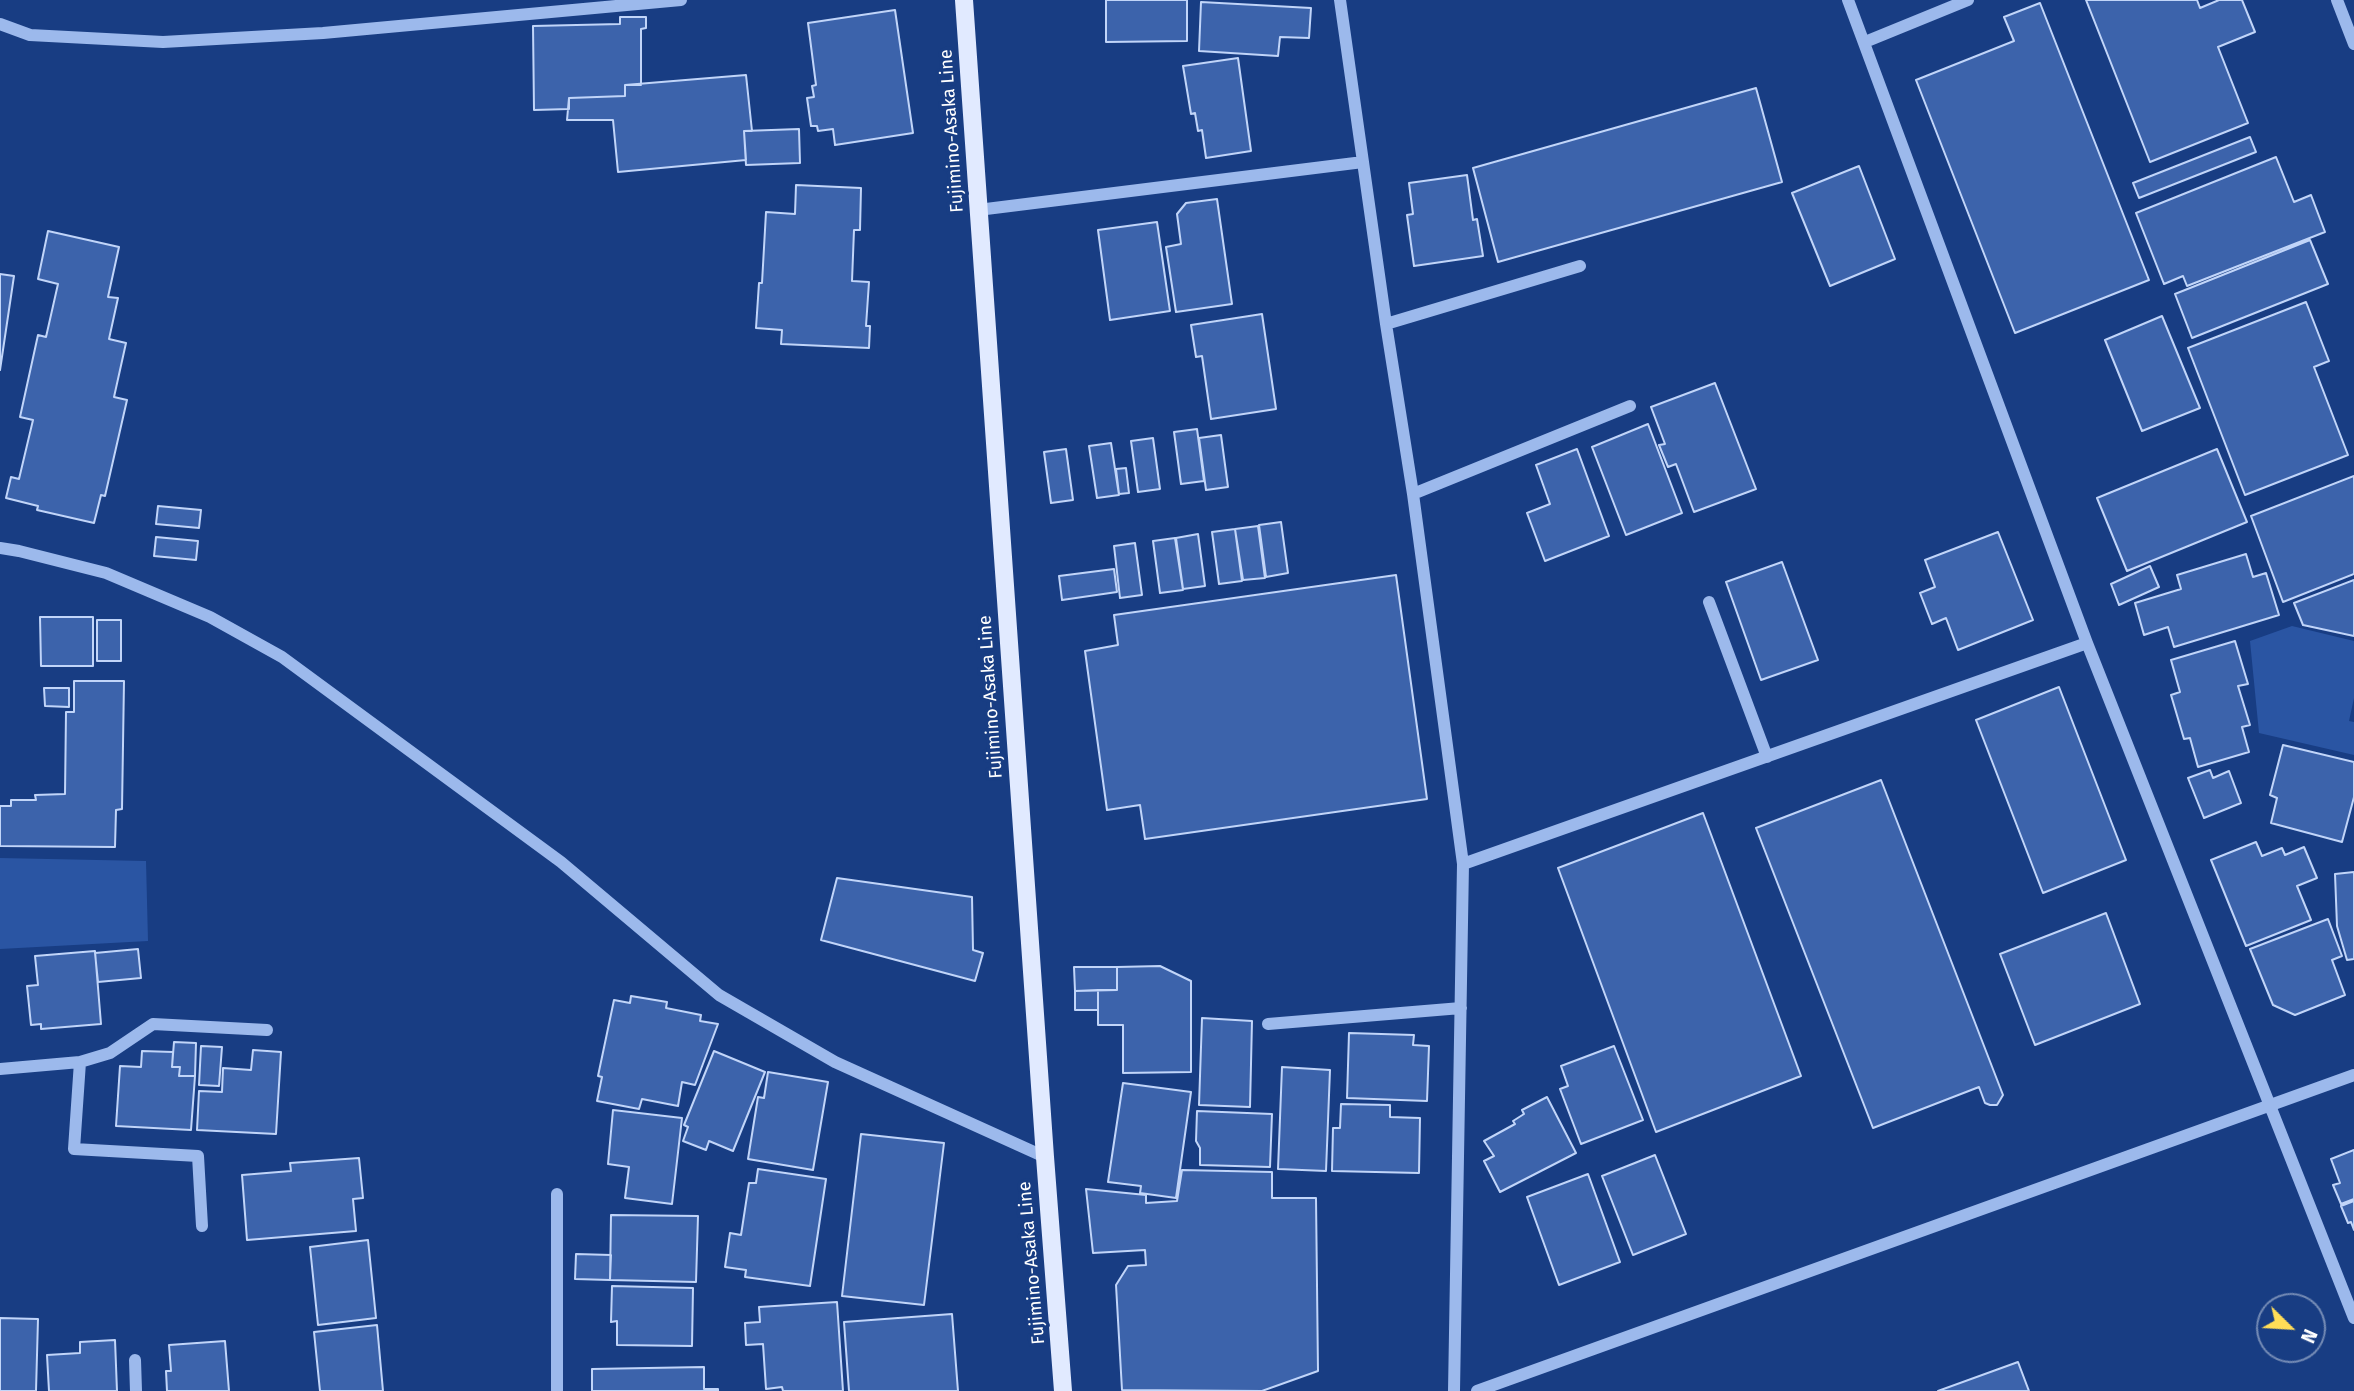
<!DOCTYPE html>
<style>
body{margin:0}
#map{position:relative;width:2354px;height:1391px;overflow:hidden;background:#183d83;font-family:"Fira Sans",sans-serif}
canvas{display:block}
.north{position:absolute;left:2256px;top:1293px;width:70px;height:70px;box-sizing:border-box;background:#183d83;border:2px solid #748bb5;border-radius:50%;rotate:114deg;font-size:19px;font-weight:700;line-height:28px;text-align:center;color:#fff}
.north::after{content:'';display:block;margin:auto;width:24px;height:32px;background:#ffdd57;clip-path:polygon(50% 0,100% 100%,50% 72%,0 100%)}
</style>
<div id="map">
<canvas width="2354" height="1391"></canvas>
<div class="north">N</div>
</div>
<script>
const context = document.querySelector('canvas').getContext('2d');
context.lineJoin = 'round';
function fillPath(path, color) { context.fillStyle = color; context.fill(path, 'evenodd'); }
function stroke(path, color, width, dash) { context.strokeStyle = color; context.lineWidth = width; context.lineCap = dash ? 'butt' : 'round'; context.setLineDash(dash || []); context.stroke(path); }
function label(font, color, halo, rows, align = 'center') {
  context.font = font + ' "Fira Sans",sans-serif'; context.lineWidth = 7; context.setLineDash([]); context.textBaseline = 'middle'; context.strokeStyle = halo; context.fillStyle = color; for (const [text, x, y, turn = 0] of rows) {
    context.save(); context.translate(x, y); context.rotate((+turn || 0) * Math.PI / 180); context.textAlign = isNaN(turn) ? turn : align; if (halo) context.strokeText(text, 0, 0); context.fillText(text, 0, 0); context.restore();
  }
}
const green = new Path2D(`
 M 2292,626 L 2354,641 L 2354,698 L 2349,721 L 2354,722 L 2354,755 L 2259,733 L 2250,641 Z
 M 0,858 L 146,861 L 148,941 L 0,949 Z`);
const building = new Path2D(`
 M 1106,0 L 1187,0 L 1187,41 L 1106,42 Z
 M 2086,0 L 2197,0 L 2200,8 L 2219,0 L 2242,0 L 2255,32 L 2218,47 L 2248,123 L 2150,162 Z
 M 1201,2 L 1311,8 L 1309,38 L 1280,37 L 1278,56 L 1199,51 Z
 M 2040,3 L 2149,280 L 2015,333 L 1916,80 L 2014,41 L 2004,17 Z
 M 895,10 L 913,133 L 835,145 L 833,129 L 818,131 L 817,126 L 811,126 L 807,98 L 814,97 L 812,86 L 816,85 L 808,23 Z
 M 620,17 L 646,17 L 646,28 L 641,29 L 641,85 L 625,85 L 625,96 L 569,98 L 569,109 L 534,110 L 533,26 L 620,24 Z
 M 1238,58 L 1251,151 L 1206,158 L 1202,130 L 1198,131 L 1195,113 L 1191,114 L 1183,66 Z
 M 746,75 L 752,131 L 744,131 L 746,160 L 618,172 L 613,120 L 567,120 L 569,98 L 625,96 L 625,85 Z
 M 1756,88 L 1782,182 L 1498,262 L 1473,168 Z
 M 799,129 L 800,163 L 746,165 L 744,131 Z
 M 2250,137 L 2256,152 L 2139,198 L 2133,183 Z
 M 2276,157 L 2294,202 L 2311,195 L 2325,232 L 2187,286 L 2183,276 L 2164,284 L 2136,213 Z
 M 1859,166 L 1895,259 L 1830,286 L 1792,193 Z
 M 1467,175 L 1473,220 L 1477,219 L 1483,256 L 1414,266 L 1407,215 L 1413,214 L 1409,183 Z
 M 796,185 L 861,188 L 860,230 L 854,230 L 852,281 L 869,282 L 866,326 L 870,326 L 869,348 L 781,344 L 782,330 L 756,328 L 759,283 L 762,283 L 766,212 L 795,214 Z
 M 1217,199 L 1232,304 L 1176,312 L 1166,247 L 1181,244 L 1177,214 L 1186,203 Z
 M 1157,222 L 1170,311 L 1110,320 L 1098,230 Z
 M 48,231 L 119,247 L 108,297 L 118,298 L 109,339 L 126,343 L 114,397 L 127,400 L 105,496 L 101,495 L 94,523 L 37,510 L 38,506 L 6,498 L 11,477 L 19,479 L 33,420 L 20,417 L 38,335 L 46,337 L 58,284 L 38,279 Z
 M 2310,240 L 2328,284 L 2192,338 L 2175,294 Z
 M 0,274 L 14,276 L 0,370 Z
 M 2306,302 L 2329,361 L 2314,367 L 2348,455 L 2245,495 L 2188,348 Z
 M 1262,314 L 1276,409 L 1211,419 L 1202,356 L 1196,357 L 1191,325 Z
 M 2162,316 L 2200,408 L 2142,431 L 2105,340 Z
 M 1715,383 L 1756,489 L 1694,512 L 1676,464 L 1668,467 L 1659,445 L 1665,444 L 1651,407 Z
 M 1648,424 L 1682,513 L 1626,535 L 1592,447 Z
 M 1197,429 L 1204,481 L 1181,484 L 1174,432 Z
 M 1221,435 L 1228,487 L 1206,490 L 1199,438 Z
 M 1153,438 L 1160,489 L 1138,492 L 1131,441 Z
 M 1111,443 L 1119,495 L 1097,498 L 1089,446 Z
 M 1066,449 L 1073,500 L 1051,503 L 1044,452 Z
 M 1577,449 L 1609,536 L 1545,561 L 1527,513 L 1550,504 L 1536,465 Z
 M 2217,449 L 2247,522 L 2127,571 L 2097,498 Z
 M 1126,468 L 1129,493 L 1119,494 L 1116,469 Z
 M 2354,476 L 2354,574 L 2283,602 L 2251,516 Z
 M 158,506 L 201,510 L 199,528 L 156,524 Z
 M 1281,522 L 1288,573 L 1266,577 L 1259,525 Z
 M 1258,526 L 1265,578 L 1243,580 L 1235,529 Z
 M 1235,529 L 1242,581 L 1219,584 L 1212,532 Z
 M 1998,532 L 2033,620 L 1958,650 L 1946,618 L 1932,624 L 1920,593 L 1935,587 L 1925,560 Z
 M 1198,534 L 1205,586 L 1183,589 L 1176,538 Z
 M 156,537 L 198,541 L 196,560 L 154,556 Z
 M 1175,538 L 1183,590 L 1160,593 L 1153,541 Z
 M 1135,543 L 1142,595 L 1120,598 L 1114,546 Z
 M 2246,554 L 2253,577 L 2266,573 L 2279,615 L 2174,647 L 2168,627 L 2144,635 L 2135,603 L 2181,589 L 2177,575 Z
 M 1782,562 L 1818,660 L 1761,680 L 1726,582 Z
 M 2150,566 L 2159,587 L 2119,605 L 2111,584 Z
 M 1114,569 L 1117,592 L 1062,600 L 1059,576 Z
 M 1396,575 L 1427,799 L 1145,839 L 1140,805 L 1107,810 L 1085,651 L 1118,645 L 1114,615 Z
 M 2354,580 L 2354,636 L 2303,625 L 2294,603 Z
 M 40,617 L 93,617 L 93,666 L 41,666 Z
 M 97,620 L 121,620 L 121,661 L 97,661 Z
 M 2235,641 L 2248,684 L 2238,686 L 2250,725 L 2242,727 L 2249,752 L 2198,767 L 2190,738 L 2184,739 L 2171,695 L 2180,692 L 2171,660 Z
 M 74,681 L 124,681 L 122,809 L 116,810 L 115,847 L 0,846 L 0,806 L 11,806 L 11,800 L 36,800 L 35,795 L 65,794 L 66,712 L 74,712 Z
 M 2059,687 L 2126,860 L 2043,893 L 1976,720 Z
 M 44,688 L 69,688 L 69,707 L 45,706 Z
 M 2283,745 L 2354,762 L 2354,797 L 2342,842 L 2271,823 L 2277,798 L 2270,795 Z
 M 2210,770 L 2213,778 L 2229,771 L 2241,803 L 2204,818 L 2188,778 Z
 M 1881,780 L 2003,1095 L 1997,1105 L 1990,1105 L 1985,1103 L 1979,1087 L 1873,1128 L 1756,828 Z
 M 1703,813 L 1801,1076 L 1656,1132 L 1558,868 Z
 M 2256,842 L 2262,856 L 2282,848 L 2285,855 L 2304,847 L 2317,878 L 2297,886 L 2311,920 L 2246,946 L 2211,860 Z
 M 2354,872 L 2354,959 L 2347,960 L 2337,926 L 2335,874 Z
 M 837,878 L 972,897 L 973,950 L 983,953 L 975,981 L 821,940 Z
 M 2106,913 L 2140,1004 L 2035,1045 L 2000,954 Z
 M 2328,919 L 2342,956 L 2332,960 L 2345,995 L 2295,1015 L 2273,1005 L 2250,949 Z
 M 138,949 L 141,978 L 98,982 L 95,953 Z
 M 95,951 L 101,1024 L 41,1029 L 41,1024 L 31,1025 L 27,986 L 38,985 L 35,956 Z
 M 1160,966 L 1191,981 L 1191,1072 L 1123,1073 L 1123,1025 L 1098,1025 L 1098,990 L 1117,990 L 1117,967 Z
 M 1074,967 L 1117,967 L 1117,990 L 1075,991 Z
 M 1098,990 L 1098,1010 L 1075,1010 L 1075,991 Z
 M 631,996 L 667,1002 L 666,1008 L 701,1015 L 700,1021 L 718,1024 L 695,1085 L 682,1082 L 678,1106 L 642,1099 L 639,1109 L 597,1101 L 602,1077 L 598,1076 L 614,1000 L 630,1003 Z
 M 1202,1018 L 1252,1021 L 1250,1107 L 1199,1105 Z
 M 1349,1033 L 1414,1035 L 1413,1045 L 1429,1046 L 1427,1101 L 1347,1098 Z
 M 174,1042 L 196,1043 L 195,1076 L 179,1076 L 180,1067 L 172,1067 Z
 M 201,1046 L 222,1047 L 219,1086 L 199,1085 Z
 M 1614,1046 L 1643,1120 L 1581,1144 L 1560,1089 L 1568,1086 L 1561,1066 Z
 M 253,1050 L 281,1052 L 276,1134 L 197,1130 L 199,1091 L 222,1092 L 223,1068 L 251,1070 Z
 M 142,1051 L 173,1052 L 172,1067 L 180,1067 L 179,1076 L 195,1076 L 191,1130 L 116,1126 L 120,1066 L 141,1067 Z
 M 714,1051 L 765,1072 L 733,1151 L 709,1141 L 706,1150 L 683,1141 L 688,1127 L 684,1125 Z
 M 1282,1067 L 1330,1070 L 1326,1171 L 1278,1169 Z
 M 768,1072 L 828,1082 L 813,1170 L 748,1159 L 758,1097 L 764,1098 Z
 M 1123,1083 L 1191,1092 L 1176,1198 L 1140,1193 L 1141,1186 L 1108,1182 Z
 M 1547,1097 L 1576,1153 L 1500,1192 L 1484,1161 L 1494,1156 L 1484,1141 L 1515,1124 L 1513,1121 L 1524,1114 L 1522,1110 Z
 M 1341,1104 L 1390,1105 L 1390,1117 L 1420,1118 L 1419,1173 L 1332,1171 L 1333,1128 L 1340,1128 Z
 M 613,1110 L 682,1118 L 672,1204 L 625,1198 L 629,1167 L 608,1164 Z
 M 1197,1111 L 1272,1114 L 1270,1167 L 1200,1165 L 1200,1148 L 1196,1141 Z
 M 861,1134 L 944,1143 L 924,1305 L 842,1296 Z
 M 2354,1150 L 2354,1199 L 2341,1204 L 2333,1185 L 2340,1183 L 2331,1159 Z
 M 1655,1155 L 1686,1234 L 1633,1255 L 1602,1176 Z
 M 359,1158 L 363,1198 L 353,1199 L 356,1231 L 247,1240 L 242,1175 L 291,1171 L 290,1163 Z
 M 758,1169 L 826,1179 L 810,1286 L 745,1277 L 746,1270 L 725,1267 L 730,1233 L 741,1235 L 749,1183 L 756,1183 Z
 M 1182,1170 L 1272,1172 L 1272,1198 L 1316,1198 L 1318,1371 L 1262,1391 L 1122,1390 L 1116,1285 L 1128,1266 L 1146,1265 L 1145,1250 L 1093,1253 L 1086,1189 L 1146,1195 L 1146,1203 L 1177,1201 Z
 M 1588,1174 L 1620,1262 L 1559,1285 L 1527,1197 Z
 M 2354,1201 L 2354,1230 L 2351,1222 L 2348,1223 L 2341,1206 Z
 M 611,1215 L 698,1216 L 696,1282 L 610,1280 Z
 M 368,1240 L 376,1318 L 318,1325 L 310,1247 Z
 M 576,1254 L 611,1255 L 610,1280 L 575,1279 Z
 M 612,1286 L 693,1288 L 692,1346 L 617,1345 L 617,1321 L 611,1322 Z
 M 837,1302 L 843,1391 L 783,1391 L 782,1387 L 766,1389 L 763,1344 L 746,1345 L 745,1323 L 760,1322 L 759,1307 Z
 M 952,1314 L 958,1391 L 849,1391 L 844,1322 Z
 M 0,1318 L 38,1319 L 36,1391 L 0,1391 Z
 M 377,1325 L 383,1391 L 320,1391 L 314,1332 Z
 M 115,1340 L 117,1391 L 49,1391 L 47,1355 L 80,1353 L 80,1342 Z
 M 225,1341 L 229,1391 L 167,1391 L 166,1371 L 171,1371 L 169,1345 Z
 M 2018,1362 L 2029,1391 L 1938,1391 Z
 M 704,1367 L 704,1389 L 718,1389 L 718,1391 L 592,1391 L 592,1369 Z`);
const minor = new Path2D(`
 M 1340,0 L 1386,324 L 1413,494 L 1463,864 L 1454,1391
 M 1848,0 L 2087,643 L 2354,1318
 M 2337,0 L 2354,44
 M 0,24 L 30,35 L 163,42 L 323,33 L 681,0
 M 1865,42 L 1968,0
 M 978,210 L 1363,162
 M 1386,324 L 1580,266
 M 1413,494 L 1630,406
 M 0,548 L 19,551 L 106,573 L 210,617 L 282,657 L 561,862 L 719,995 L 835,1062 L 1045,1157
 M 1709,602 L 1767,757
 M 1463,864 L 2087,643
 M 1268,1024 L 1461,1008
 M 80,1062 L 74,1149 L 198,1156 L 202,1226
 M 0,1069 L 80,1062 L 110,1053 L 153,1024 L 267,1030
 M 135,1360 L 136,1391
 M 557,1391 L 557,1194
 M 1477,1391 L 2354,1075`);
const major = new Path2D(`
 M 964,0 L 1045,1157 L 1063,1391`);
const streetNames = [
 ["Fujimino-Asaka Line",952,131,-94],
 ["Fujimino-Asaka Line",991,697,-94],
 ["Fujimino-Asaka Line",1032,1263,-95]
];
fillPath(green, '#2a55a3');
fillPath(building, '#3c63ab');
stroke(building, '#c1d5f9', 2);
stroke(minor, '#9cb9ec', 12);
stroke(major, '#e1eaff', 18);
label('18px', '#fff', '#183d83', streetNames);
</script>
